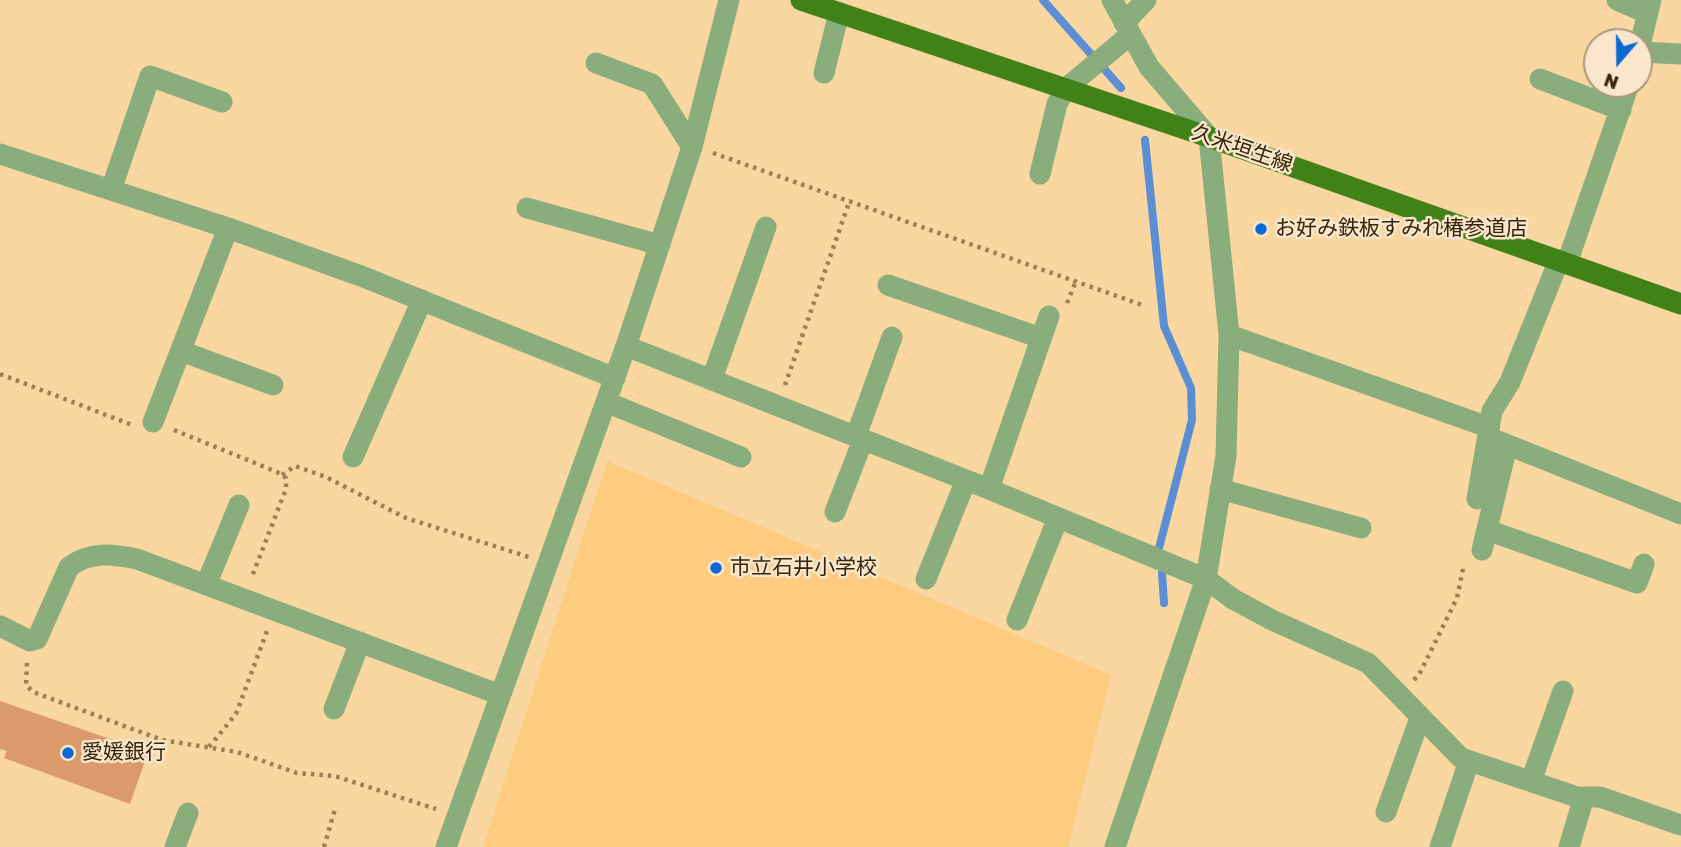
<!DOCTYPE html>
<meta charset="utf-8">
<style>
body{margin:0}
#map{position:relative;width:1681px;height:847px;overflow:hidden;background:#fad6a1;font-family:Rubik,sans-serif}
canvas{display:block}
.north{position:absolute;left:1583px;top:28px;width:70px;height:70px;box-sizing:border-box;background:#f9e6cc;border:2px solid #ab987d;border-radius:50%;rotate:200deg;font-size:19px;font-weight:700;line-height:28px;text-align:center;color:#352406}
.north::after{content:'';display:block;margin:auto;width:24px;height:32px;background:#0d69d2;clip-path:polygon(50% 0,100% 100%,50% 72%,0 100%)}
</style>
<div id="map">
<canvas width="1681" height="847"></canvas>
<div class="north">N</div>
</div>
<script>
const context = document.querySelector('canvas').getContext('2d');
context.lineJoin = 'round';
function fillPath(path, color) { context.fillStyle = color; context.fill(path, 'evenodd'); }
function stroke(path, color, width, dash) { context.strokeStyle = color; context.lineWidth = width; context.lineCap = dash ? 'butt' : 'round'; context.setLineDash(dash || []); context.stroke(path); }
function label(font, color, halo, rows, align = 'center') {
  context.font = font + ' Rubik,"Noto Sans JP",sans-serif'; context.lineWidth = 5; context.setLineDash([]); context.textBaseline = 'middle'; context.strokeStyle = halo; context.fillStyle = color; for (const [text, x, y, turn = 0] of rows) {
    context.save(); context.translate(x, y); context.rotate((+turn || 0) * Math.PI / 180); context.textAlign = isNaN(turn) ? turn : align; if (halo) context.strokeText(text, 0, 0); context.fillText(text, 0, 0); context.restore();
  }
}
const built = new Path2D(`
 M 607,461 L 1111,675 L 1068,847 L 483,847 Z`);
const stream = new Path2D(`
 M 1043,0 L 1121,88
 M 1145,140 L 1164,326 L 1191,388 L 1192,420 L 1159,548
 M 1162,573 L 1164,603`);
const building = new Path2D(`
 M 0,701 L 148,752 L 130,804 L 4,758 L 7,751 L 0,749 Z`);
const path = new Path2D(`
 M 713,153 L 1145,306
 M 1067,303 L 1076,281
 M 0,374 L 132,425
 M 785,385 L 850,200
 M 174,430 L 277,472 L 286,478 L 286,489 L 251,579
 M 282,475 L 295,466 L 326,477 L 406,518 L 529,557
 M 27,663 L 26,685 L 33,692 L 162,740 L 237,752 L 297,773 L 335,776 L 436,809
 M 1414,680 L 1421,671 L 1457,598 L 1464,564
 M 209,747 L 236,714 L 267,631
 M 324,847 L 335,809`);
const minor = new Path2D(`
 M 1112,0 L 1149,67 L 1209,137 L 1229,335 L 1226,456 L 1206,579 L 1115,847
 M 1617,0 L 1647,13
 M 1124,23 L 1146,0
 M 1639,49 L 1651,0
 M 1639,52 L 1681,54
 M 596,63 L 652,84 L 692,147
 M 824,73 L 839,13
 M 1540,79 L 1621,110
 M 0,154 L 228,228 L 361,276 L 615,378
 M 1040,174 L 1057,104 L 1065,89 L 1130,35
 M 111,190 L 150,76 L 222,102
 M 527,208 L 660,245
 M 1567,263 L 1629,84
 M 888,285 L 1041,338
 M 1229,335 L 1488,427
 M 626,346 L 989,489 L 1206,579 L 1233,599 L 1272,620 L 1368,663 L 1461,758 L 1577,797 L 1600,797 L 1681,825
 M 181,351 L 273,385
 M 712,379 L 766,227
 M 606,402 L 741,457
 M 153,422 L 228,228
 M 856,436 L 892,337
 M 1488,437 L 1681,514
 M 353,457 L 422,300
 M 989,489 L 1049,316
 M 1220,489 L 1361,528
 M 1477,499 L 1492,411 L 1510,382 L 1559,260
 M 835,512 L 863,440
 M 1487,530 L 1637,583 L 1644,564
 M 1482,550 L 1507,446
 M 926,579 L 966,480
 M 206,585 L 239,505
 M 1017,620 L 1058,518
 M 0,626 L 30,641 L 37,639 L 69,567 C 90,551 112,554 137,559 L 498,694
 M 334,709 L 360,642
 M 1531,781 L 1563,691
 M 1386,812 L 1420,718
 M 175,847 L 188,813
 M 446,847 L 626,346 L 692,147 L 729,0
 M 1440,847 L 1469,761
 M 1569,847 L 1584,797`);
const major = new Path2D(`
 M 801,0 L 1209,137 L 1681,304`);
const markers = [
 [1261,229,7,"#0d69d2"],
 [716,568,7,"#0d69d2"],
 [68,753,7,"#0d69d2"]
];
const streetNames = [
 ["久米垣生線",1242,149,19]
];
const poiNames = [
 ["お好み鉄板すみれ椿参道店",1275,229],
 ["市立石井小学校",730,568],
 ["愛媛銀行",82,753]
];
fillPath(built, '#fecc80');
stroke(stream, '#5b8ed3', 8);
fillPath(building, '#da9a6b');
stroke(path, '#9a8056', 4.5, [3.5, 5]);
stroke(minor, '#89ad7b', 21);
stroke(major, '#408217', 21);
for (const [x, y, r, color] of markers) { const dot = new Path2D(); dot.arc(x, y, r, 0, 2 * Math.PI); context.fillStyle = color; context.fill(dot); stroke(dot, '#f9e6cc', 2.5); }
label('21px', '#352406', '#f9e6cc', streetNames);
label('21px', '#352406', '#f9e6cc', poiNames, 'left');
</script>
